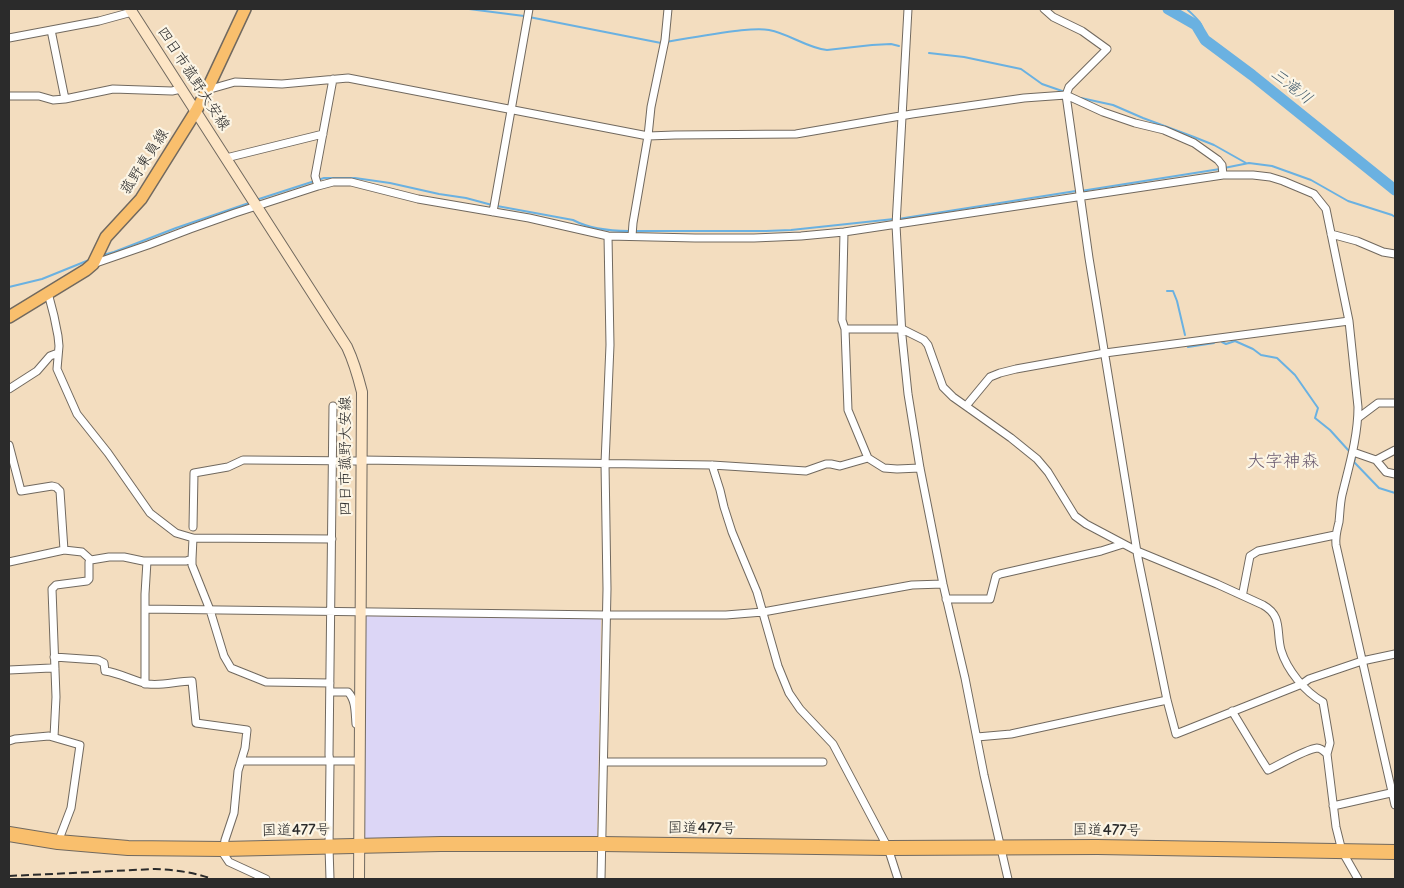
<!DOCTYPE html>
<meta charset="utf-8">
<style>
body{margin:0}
#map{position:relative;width:1404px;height:888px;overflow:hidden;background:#f3ddbf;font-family:"Balsamiq Sans",sans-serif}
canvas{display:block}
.frame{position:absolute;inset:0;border:10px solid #2b2b2b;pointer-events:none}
</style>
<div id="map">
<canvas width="1404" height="888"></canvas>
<div class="frame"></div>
</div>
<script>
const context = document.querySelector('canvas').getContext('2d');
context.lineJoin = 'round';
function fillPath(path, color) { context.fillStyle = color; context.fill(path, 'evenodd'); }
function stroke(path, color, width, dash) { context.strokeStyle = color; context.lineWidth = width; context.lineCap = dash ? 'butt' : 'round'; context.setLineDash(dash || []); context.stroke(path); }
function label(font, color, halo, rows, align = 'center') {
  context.font = font + ' "Balsamiq Sans","Klee One",sans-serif'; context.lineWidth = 4.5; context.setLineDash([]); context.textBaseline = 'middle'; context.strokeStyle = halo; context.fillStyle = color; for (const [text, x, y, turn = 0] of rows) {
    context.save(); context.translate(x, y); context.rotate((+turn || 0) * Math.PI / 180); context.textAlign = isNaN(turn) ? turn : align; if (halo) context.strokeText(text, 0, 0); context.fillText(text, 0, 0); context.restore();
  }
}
const built = new Path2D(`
 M 365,616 L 601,619 L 597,840 L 364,842 Z`);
const stream = new Path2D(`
 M 469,9 L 524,16 L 661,43
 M 1187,9 C 1198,20 1204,23 1205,40
 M 666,42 C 689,38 712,34 735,31 C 746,30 758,28 769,30 C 790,34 807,48 827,50 L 872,45 L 891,44 L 899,46
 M 929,53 L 964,57 L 1021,69 L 1042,84 L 1065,92
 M 1081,98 L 1113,105 L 1143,118 L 1194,137 L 1214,145 L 1246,163
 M 1224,168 L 1249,163 L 1272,166 L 1311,180 L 1348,201 L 1392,215 L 1395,217
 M 1081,191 L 1220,169
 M 256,200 L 324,178 L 355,178 L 390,183 L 439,194 L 466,198 L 492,205
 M 497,206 L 573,220 C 590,229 611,231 629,231
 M 898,219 L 1076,191
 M 634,231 L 766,231 L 791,230 L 894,219
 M 103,255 L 114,252 L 176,228 L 249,203
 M 9,287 L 42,279 L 89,260
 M 1167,291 L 1173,291 L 1177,301 L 1185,335
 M 1222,342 L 1226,344 L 1235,341 L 1253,349 L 1261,355 L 1277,358 L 1295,375 L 1318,408 L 1315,418 L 1330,430 L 1349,451
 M 1188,347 L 1214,343
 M 1355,459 L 1354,462 L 1379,488 L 1395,493`);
const river = new Path2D(`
 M 1168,9 L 1196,25 L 1205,40 L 1252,75 L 1395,190`);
const street = new Path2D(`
 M 908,9 L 896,225 L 902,336 L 908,394 L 920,468 L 943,584 L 965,678 L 984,775 L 1008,879
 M 1044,9 L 1053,17 L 1082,31 L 1107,49 L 1069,87 L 1066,95 L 1089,258 L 1138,558 L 1167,700 L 1176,734 L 1302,684 L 1309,679 L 1362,661 L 1395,654
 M 51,30 L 65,99
 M 9,38 L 99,21 L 132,12
 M 207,90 L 235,82 L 282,84 L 348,78 L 648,136 L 675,135 L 796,134 L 912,114 L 1024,98 L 1066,95 L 1103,112 L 1135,123 L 1164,130 L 1194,143 L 1218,160 L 1222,165 L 1223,175
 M 9,96 L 39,96 L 53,100 L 65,99 L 113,89 L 172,91 L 181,89
 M 226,158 L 323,134
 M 318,186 L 315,176 L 333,79
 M 493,212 L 529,9
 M 844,232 L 842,320 L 845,329 L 902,329 L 924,340 L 928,345 L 943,387 L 953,397 L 1011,438 L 1037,459 L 1048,472 L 1075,516 L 1086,524 L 1137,551 L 1217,584 L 1263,605 C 1283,616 1276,632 1281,650 C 1287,670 1305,692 1323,702 L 1330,743 L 1327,754 L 1336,827 L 1342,851 L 1358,879
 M 1331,234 L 1357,241 L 1383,252 L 1395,254
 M 632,236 L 633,223 L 648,136 L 651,107 L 665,40 L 668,9
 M 93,264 L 148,245 L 190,229 L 235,213 L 318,186 L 333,182 L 351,182 L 418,199 L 529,218 L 608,236 L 695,238 L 754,238 L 801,236 L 844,232 L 1223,175 L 1253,175 L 1270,177 L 1283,181 L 1314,194 L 1326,209 L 1349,321 L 1358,407 C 1358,437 1349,466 1342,495 C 1340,504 1340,513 1339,522 C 1337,530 1335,536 1336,545 L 1395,805
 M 48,293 L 54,316 L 58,336 L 59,346 L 57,369 L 77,414 L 108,453 L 150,513 L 176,533 L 193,538 L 332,539
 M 845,329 L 848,410 L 868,458
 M 9,389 L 37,371 L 50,356 L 58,353
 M 966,406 L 990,377 L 1000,373 L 1016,369 L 1105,353 L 1349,321
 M 1358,418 L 1378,403 L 1395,403
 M 9,445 L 21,491 L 52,486 L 56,487 L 60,491 L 64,550
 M 1353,452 L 1376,460 L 1386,472 L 1395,474
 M 361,460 L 712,465 L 806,471 L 826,464 L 831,464 L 840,466 L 868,458 L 884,468 L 897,469 L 920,468
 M 1376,460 L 1395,450
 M 712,465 L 720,490 L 724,507 L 732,532 L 757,592 L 778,666 L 789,693 L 800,709 L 833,744 L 888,848 L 898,879
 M 193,527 L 194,473 L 228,467 L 243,460 L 248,460 L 361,461
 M 192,559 L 192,565 L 210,610 L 224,656 L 231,668 L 266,682 L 330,683
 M 91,560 L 109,557 L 124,557 L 143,561 L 186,561 L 192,559 L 193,538
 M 9,562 L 64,550 L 82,552 L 91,560
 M 1242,595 L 1243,592 L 1250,556 L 1258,551 L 1335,535
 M 946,599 L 990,599 L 996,576 L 1000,574 L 1101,551 L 1123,544
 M 145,609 L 606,615 L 726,615 L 763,612 L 912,585 L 943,584
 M 54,657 L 98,660 L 104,663 L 105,671 C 120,673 133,681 148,684 C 163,686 177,681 192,681 L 196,723 L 247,730 L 245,748 L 238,771 L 234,813 L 225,840 L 223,853 L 229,862 L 266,879
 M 9,670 L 51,668 L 55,669
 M 145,684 L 145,594 L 147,561
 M 330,692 L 348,692 C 356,700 355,714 356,724
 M 1232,711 L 1261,759 L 1268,770 C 1279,765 1306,749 1317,748 C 1321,748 1324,751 1327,754
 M 54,737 L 56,697 L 52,589 L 56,585 L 87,581 L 89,579 L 89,562 L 91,560
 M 977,737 L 1011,734 L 1167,700
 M 9,741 L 15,739 L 49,736 L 80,745 L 71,808 L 58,842
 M 241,761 L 359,761
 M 604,762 L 823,762
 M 1333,806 L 1395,792
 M 330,879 L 329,847 L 330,761 L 329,755 L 333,406
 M 601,879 L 607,589 L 605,463 L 610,345 L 608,236`);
const secondary = new Path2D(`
 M 130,9 L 347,347 C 354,362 358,376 362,392 L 359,879`);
const primary = new Path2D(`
 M 9,317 L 86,270 L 93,264 L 106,237 L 141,199 L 196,111 L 207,90 L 245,9`);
const highway = new Path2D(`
 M 9,834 L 58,842 L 128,848 L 223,849 L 441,844 L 602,844 L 888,848 L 1097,847 L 1395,852`);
const rail = new Path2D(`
 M 9,876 L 155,869 C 174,870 194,872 212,879`);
const streetNames = [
 ["四日市菰野大安線",193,79,57],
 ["菰野東員線",145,162,-57],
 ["四日市菰野大安線",346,456,-90],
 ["国道477号",702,829,1],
 ["国道477号",296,831,-1],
 ["国道477号",1107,831,1]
];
const waterNames = [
 ["三滝川",1291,87,38]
];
const quarterNames = [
 ["大字神森",1283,462]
];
fillPath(built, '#dcd6f6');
stroke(stream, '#6ab1e1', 2);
stroke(river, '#6ab1e1', 11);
stroke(street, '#71695f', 9);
stroke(secondary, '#71695f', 12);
stroke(primary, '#71695f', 14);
stroke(highway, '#71695f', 16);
stroke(street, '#fff', 7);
stroke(secondary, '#fde5c5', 10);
stroke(primary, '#f9bf6d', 11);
stroke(highway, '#f9bf6d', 14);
stroke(rail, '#2b2b2b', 2, [8, 4]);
label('15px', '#2b2b2b', '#fcf5e5', streetNames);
label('italic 16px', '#415a6b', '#fcf5e5', waterNames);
label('18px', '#67586e', '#fcf5e5', quarterNames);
</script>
